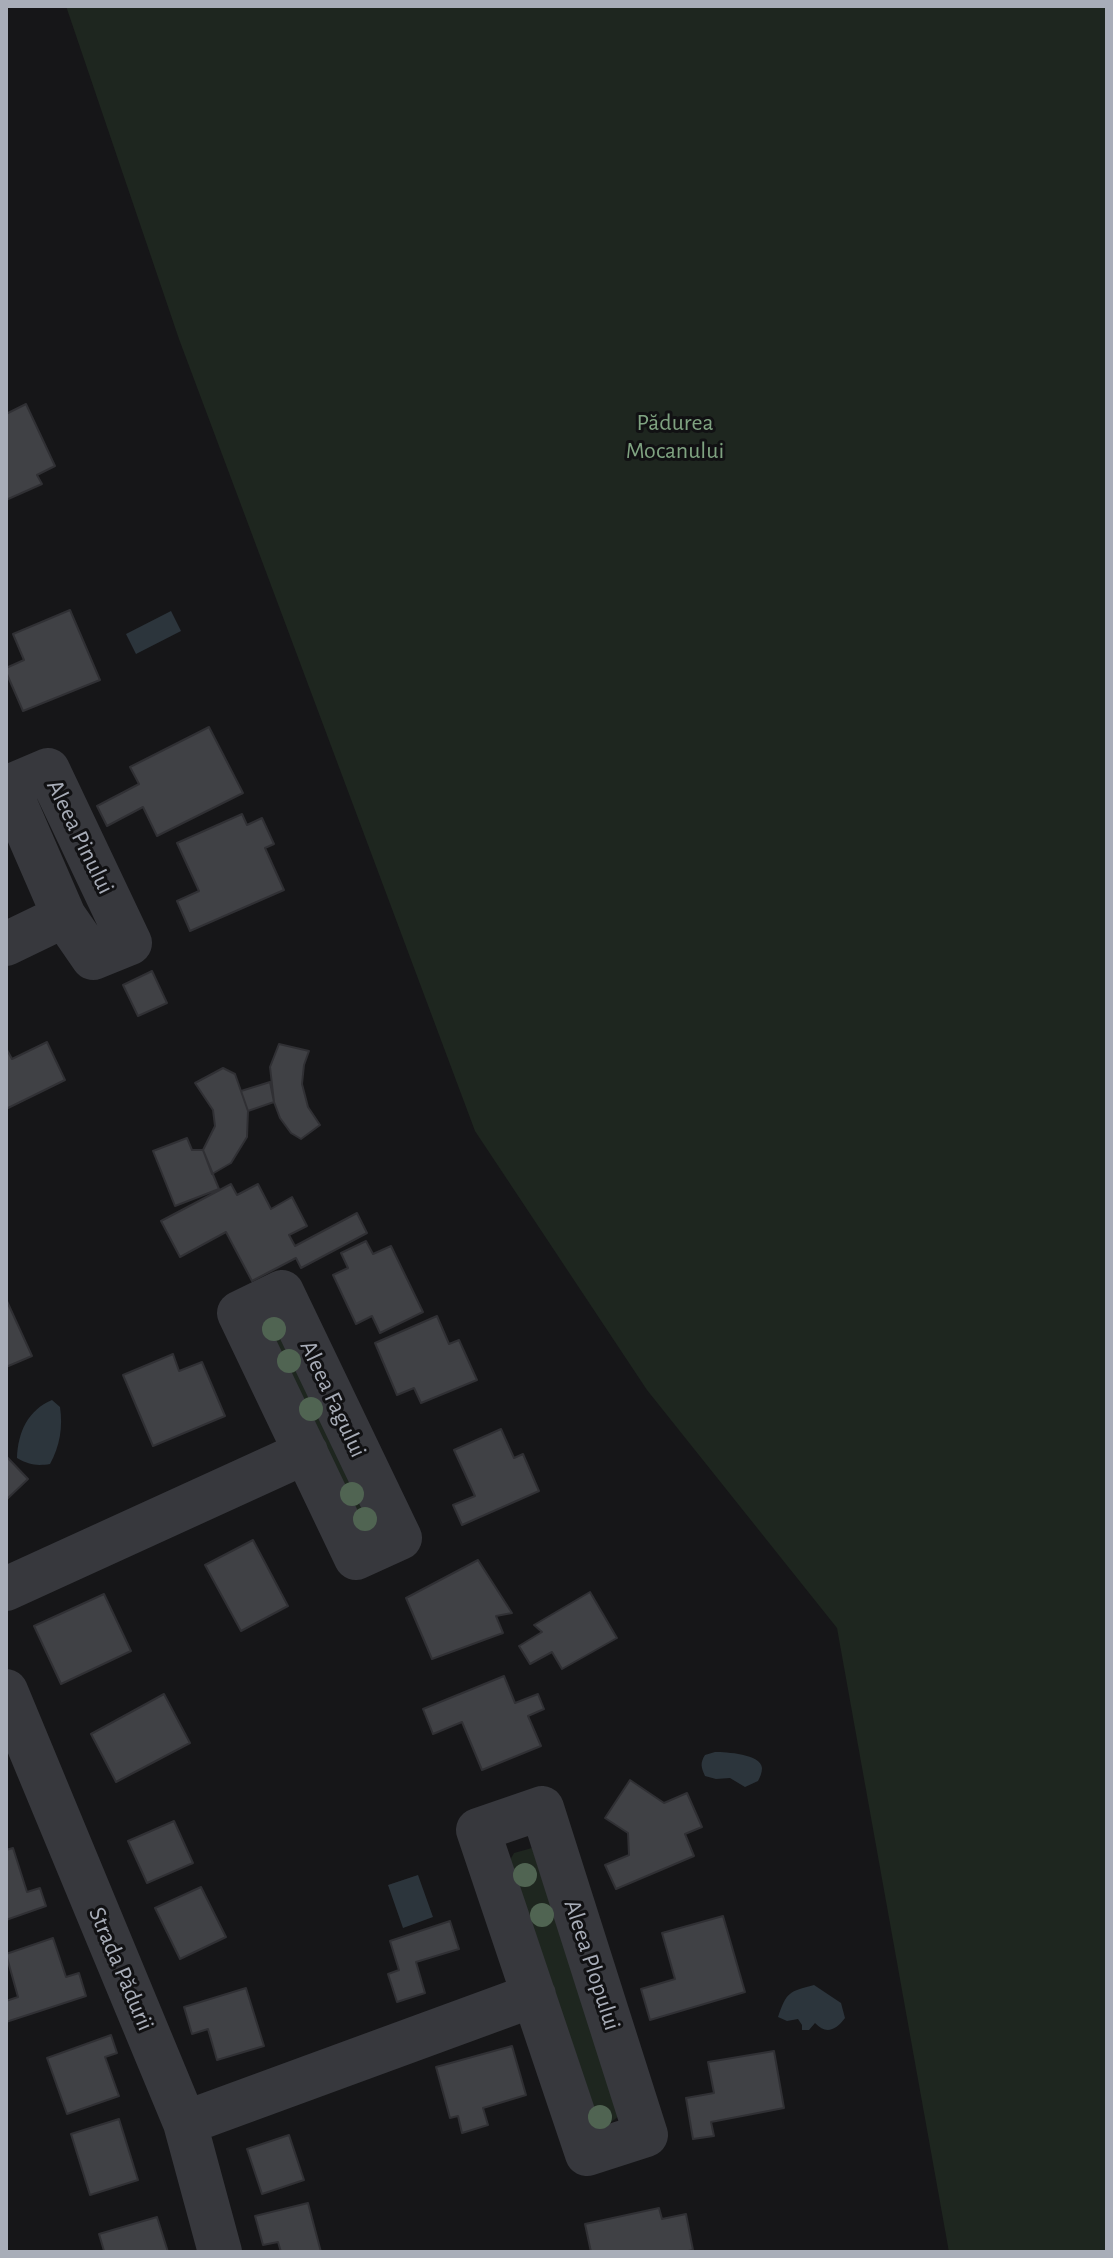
<!DOCTYPE html>
<meta charset="utf-8">
<style>
body{margin:0}
#map{position:relative;width:1113px;height:2258px;overflow:hidden;background:#161618;font-family:"Alegreya Sans",sans-serif}
canvas{display:block}
.frame{position:absolute;inset:0;border:8px solid #a8adb8;pointer-events:none}
</style>
<div id="map">
<canvas width="1113" height="2258"></canvas>
<div class="frame"></div>
</div>
<script>
const context = document.querySelector('canvas').getContext('2d');
context.lineJoin = 'round';
function fillPath(path, color) { context.fillStyle = color; context.fill(path, 'evenodd'); }
function stroke(path, color, width, dash) { context.strokeStyle = color; context.lineWidth = width; context.lineCap = dash ? 'butt' : 'round'; context.setLineDash(dash || []); context.stroke(path); }
function label(font, color, halo, rows, align = 'center') {
  context.font = font + ' "Alegreya Sans",sans-serif'; context.lineWidth = 6; context.setLineDash([]); context.textBaseline = 'middle'; context.strokeStyle = halo; context.fillStyle = color; for (const [text, x, y, turn = 0] of rows) {
    context.save(); context.translate(x, y); context.rotate((+turn || 0) * Math.PI / 180); context.textAlign = isNaN(turn) ? turn : align; if (halo) context.strokeText(text, 0, 0); context.fillText(text, 0, 0); context.restore();
  }
}
const green = new Path2D(`
 M 66,6 L 1107,6 L 1107,2252 L 949,2252 L 837,1628 L 647,1390 L 475,1131 L 179,339 Z
 M 281,1316 L 378,1526 L 358,1535 L 260,1325 Z
 M 532,1848 L 620,2115 L 609,2124 L 595,2121 L 509,1862 L 514,1853 Z`);
const water = new Path2D(`
 M 171,611 L 181,631 L 136,654 L 126,634 Z
 M 52,1400 L 60,1407 C 63,1427 60,1446 50,1464 C 37,1466 29,1465 17,1458 C 18,1432 28,1410 52,1400 Z
 M 715,1752 C 726,1752 761,1754 762,1768 C 762,1773 760,1777 758,1781 L 745,1787 L 730,1778 L 716,1779 L 705,1776 C 701,1767 700,1763 705,1755 Z
 M 418,1875 L 433,1917 L 403,1928 L 388,1885 Z
 M 814,1985 L 841,2003 L 845,2018 C 836,2030 826,2035 815,2023 L 809,2030 L 802,2030 L 802,2025 L 798,2019 L 787,2021 L 778,2017 C 787,1991 789,1992 814,1985 Z`);
const building = new Path2D(`
 M 26,404 L 55,466 L 37,475 L 42,484 L 6,500 L 6,414 Z
 M 70,610 L 100,680 L 23,711 L 6,672 L 6,668 L 24,660 L 13,634 Z
 M 209,727 L 243,793 L 157,836 L 143,807 L 107,826 L 97,806 L 139,784 L 130,767 Z
 M 242,814 L 247,825 L 262,818 L 274,844 L 265,848 L 284,890 L 190,931 L 177,901 L 199,891 L 177,843 Z
 M 152,971 L 167,1003 L 138,1016 L 123,985 Z
 M 47,1042 L 65,1080 L 6,1109 L 6,1048 L 12,1059 Z
 M 279,1044 L 309,1051 L 304,1065 L 302,1084 L 308,1107 L 320,1125 L 301,1139 L 291,1133 L 280,1118 L 274,1102 L 270,1067 Z
 M 223,1068 L 235,1074 L 248,1111 L 247,1137 L 231,1163 L 212,1174 L 203,1150 L 215,1126 L 213,1110 L 195,1083 Z
 M 270,1082 L 274,1102 L 248,1111 L 241,1091 Z
 M 187,1138 L 192,1150 L 203,1150 L 219,1189 L 175,1206 L 153,1151 Z
 M 231,1184 L 237,1195 L 258,1184 L 271,1209 L 292,1197 L 307,1226 L 289,1235 L 295,1246 L 357,1213 L 367,1233 L 301,1268 L 296,1258 L 252,1281 L 226,1232 L 180,1257 L 161,1221 Z
 M 366,1241 L 373,1254 L 391,1246 L 423,1312 L 380,1333 L 372,1316 L 356,1324 L 333,1275 L 348,1268 L 341,1253 Z
 M 6,1299 L 32,1356 L 6,1367 Z
 M 437,1316 L 449,1344 L 459,1340 L 477,1380 L 421,1403 L 414,1388 L 397,1395 L 375,1343 Z
 M 173,1354 L 179,1371 L 202,1362 L 225,1416 L 153,1446 L 123,1375 Z
 M 501,1429 L 514,1458 L 523,1454 L 539,1491 L 462,1525 L 453,1505 L 475,1496 L 454,1450 Z
 M 6,1456 L 28,1479 L 6,1500 Z
 M 253,1540 L 288,1606 L 241,1631 L 205,1565 Z
 M 478,1560 L 512,1613 L 496,1616 L 503,1633 L 432,1659 L 406,1598 Z
 M 590,1592 L 617,1638 L 562,1669 L 552,1652 L 530,1664 L 519,1646 L 542,1632 L 534,1625 Z
 M 104,1594 L 131,1651 L 61,1684 L 34,1626 Z
 M 504,1676 L 515,1703 L 538,1694 L 544,1709 L 528,1716 L 541,1746 L 482,1770 L 462,1722 L 433,1734 L 423,1709 Z
 M 164,1694 L 190,1743 L 116,1782 L 91,1734 Z
 M 630,1780 L 664,1803 L 687,1793 L 702,1827 L 685,1834 L 694,1856 L 616,1889 L 605,1865 L 629,1855 L 628,1833 L 605,1818 Z
 M 174,1821 L 193,1863 L 147,1883 L 128,1841 Z
 M 13,1848 L 27,1892 L 40,1888 L 46,1906 L 6,1920 L 6,1850 Z
 M 201,1887 L 226,1937 L 180,1959 L 155,1908 Z
 M 723,1916 L 745,1992 L 650,2020 L 641,1989 L 675,1979 L 662,1933 Z
 M 450,1921 L 459,1949 L 416,1962 L 425,1993 L 397,2002 L 388,1974 L 399,1970 L 390,1941 Z
 M 53,1938 L 66,1977 L 79,1973 L 86,1996 L 6,2022 L 6,2001 L 18,1997 L 6,1954 Z
 M 246,1988 L 264,2046 L 217,2060 L 208,2029 L 192,2034 L 184,2007 Z
 M 111,2035 L 117,2053 L 105,2057 L 119,2096 L 67,2114 L 47,2058 Z
 M 512,2046 L 526,2095 L 483,2108 L 488,2125 L 462,2133 L 458,2116 L 450,2118 L 436,2067 Z
 M 774,2051 L 784,2108 L 711,2122 L 714,2136 L 693,2139 L 686,2098 L 714,2093 L 708,2062 Z
 M 119,2119 L 138,2180 L 90,2195 L 71,2134 Z
 M 289,2135 L 304,2180 L 262,2194 L 247,2149 Z
 M 308,2203 L 321,2252 L 281,2252 L 278,2242 L 263,2245 L 255,2216 Z
 M 659,2208 L 662,2219 L 686,2214 L 693,2250 L 684,2252 L 591,2252 L 585,2224 Z
 M 157,2217 L 168,2252 L 100,2252 L 104,2251 L 99,2234 Z`);
const minor = new Path2D(`
 M 48,770 L 130,943 L 93,958 L 64,916 L 8,787 Z
 M 6,944 L 64,916
 M 282,1292 L 400,1538 L 356,1558 L 239,1313 Z
 M 6,1589 L 306,1452
 M 6,1691 L 185,2123 L 220,2252
 M 542,1808 L 646,2135 L 587,2154 L 478,1830 Z
 M 185,2123 L 534,1995`);
const trees = [
 [274,1329],
 [289,1361],
 [311,1409],
 [352,1494],
 [365,1519],
 [525,1875],
 [542,1915],
 [600,2117]
];
const parkNames = [
 ["Pădurea",675,423],
 ["Mocanului",675,451]
];
const streetNames = [
 ["Aleea Pinului",80,837,64],
 ["Aleea Fagului",333,1399,65],
 ["Aleea Plopului",592,1965,72],
 ["Strada Pădurii",121,1969,67]
];
fillPath(green, '#1e261f');
fillPath(water, '#2c353c');
fillPath(building, '#404145');
stroke(building, '#303034', 2);
stroke(minor, '#37383d', 44);
context.fillStyle = '#506452';
for (const [x, y] of trees) { context.beginPath(); context.arc(x, y, 12, 0, 2 * Math.PI); context.fill(); }
label('24px', '#7fa381', '#111113', parkNames);
label('24px', '#a8adb8', '#111113', streetNames);
</script>
